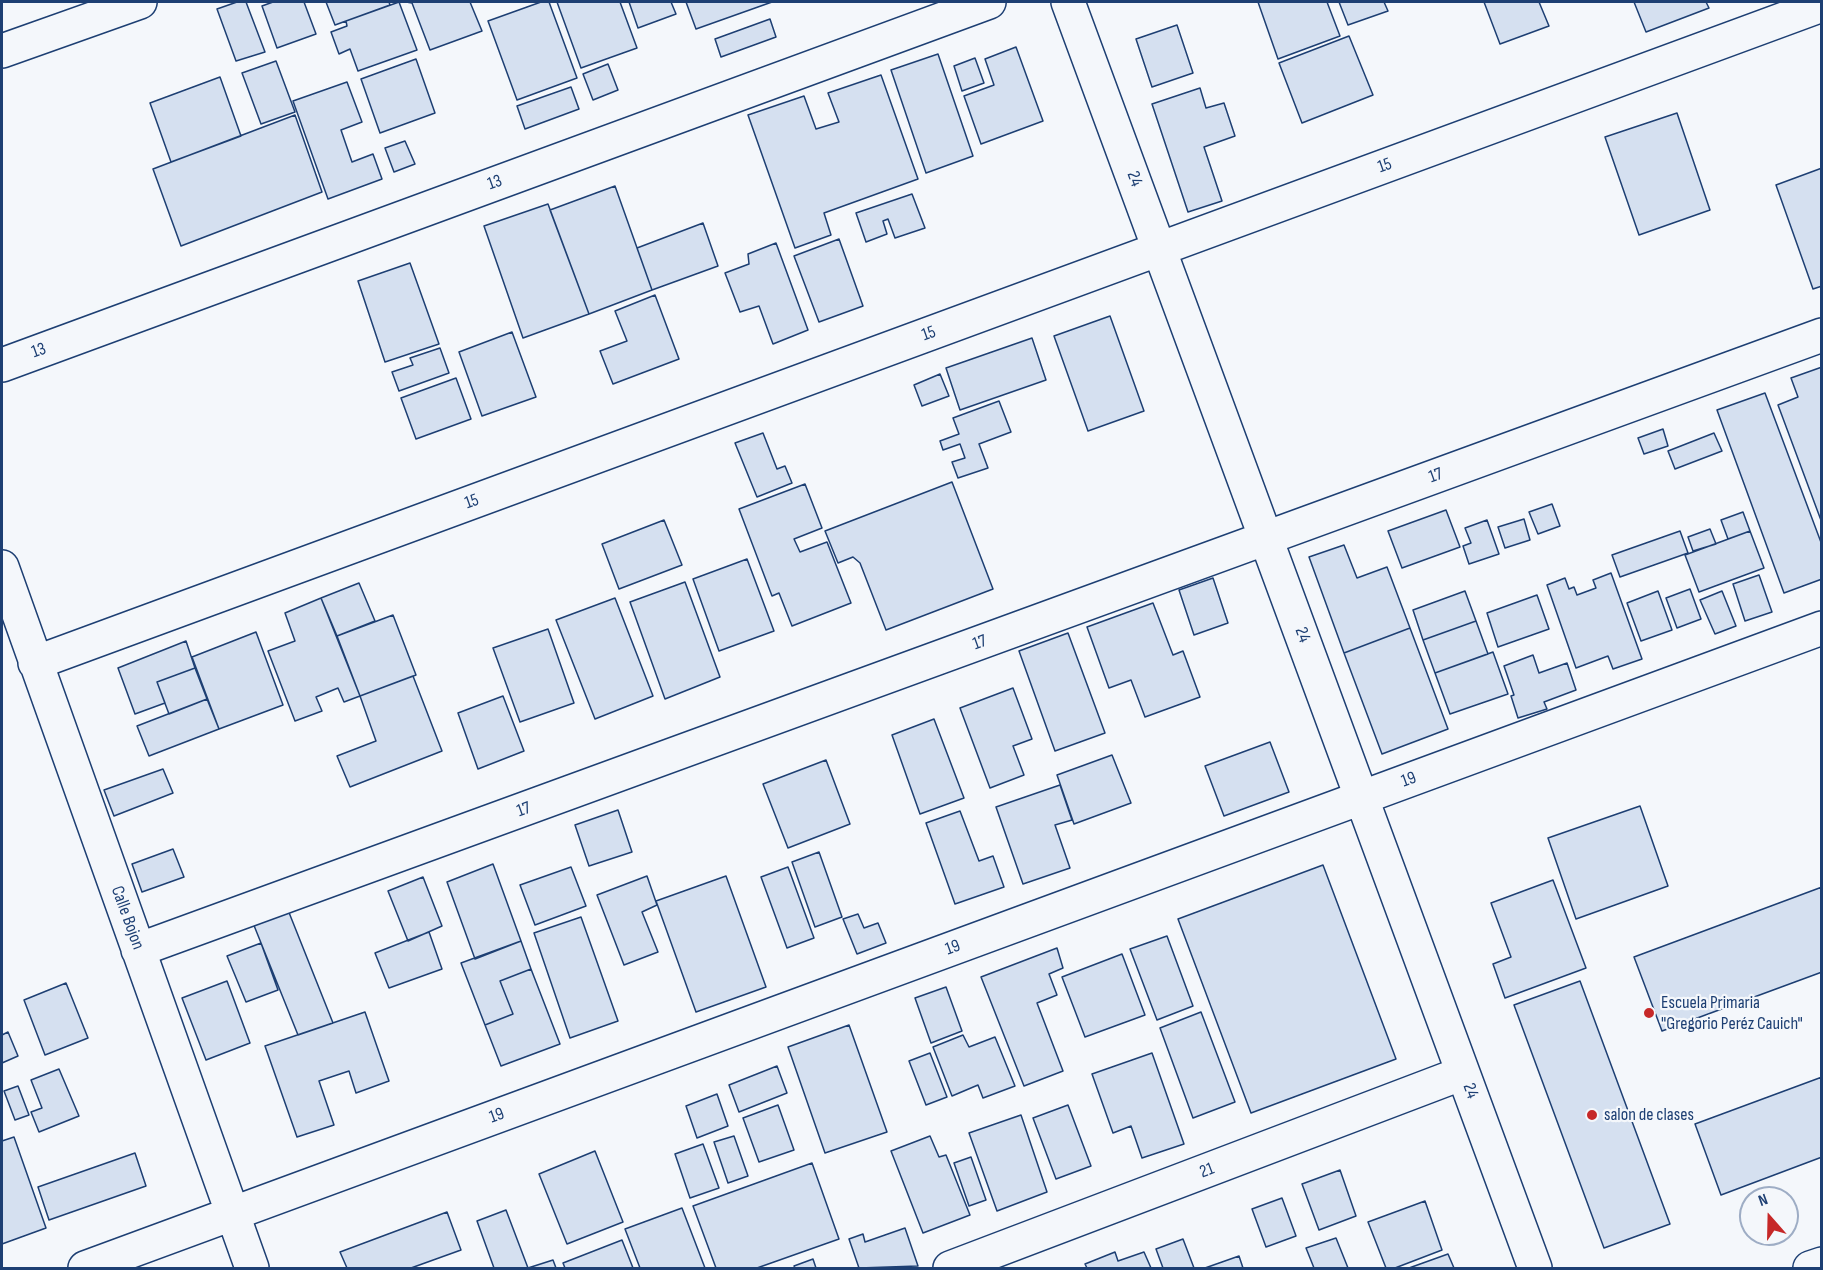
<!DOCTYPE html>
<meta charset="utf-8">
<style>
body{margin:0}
#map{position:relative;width:1823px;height:1270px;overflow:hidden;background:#f4f7fb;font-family:"Sofia Sans Condensed",sans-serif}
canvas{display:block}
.frame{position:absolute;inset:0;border:3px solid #1d3f73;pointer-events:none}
.north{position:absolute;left:1739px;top:1186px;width:60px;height:60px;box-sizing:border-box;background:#f4f7fb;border:2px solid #9eadc5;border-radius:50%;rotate:340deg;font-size:16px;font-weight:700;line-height:24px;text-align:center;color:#1d3f73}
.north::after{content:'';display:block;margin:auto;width:21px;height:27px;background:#c62828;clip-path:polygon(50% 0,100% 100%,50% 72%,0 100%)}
</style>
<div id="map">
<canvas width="1823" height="1270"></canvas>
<div class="frame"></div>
<div class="north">N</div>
</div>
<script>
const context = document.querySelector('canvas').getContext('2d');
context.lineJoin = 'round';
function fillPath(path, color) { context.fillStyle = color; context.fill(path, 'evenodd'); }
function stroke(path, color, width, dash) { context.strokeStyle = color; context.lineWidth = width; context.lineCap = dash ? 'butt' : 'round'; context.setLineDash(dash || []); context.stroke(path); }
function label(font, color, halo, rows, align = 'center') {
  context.font = font + ' "Sofia Sans Condensed",sans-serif'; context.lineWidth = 4.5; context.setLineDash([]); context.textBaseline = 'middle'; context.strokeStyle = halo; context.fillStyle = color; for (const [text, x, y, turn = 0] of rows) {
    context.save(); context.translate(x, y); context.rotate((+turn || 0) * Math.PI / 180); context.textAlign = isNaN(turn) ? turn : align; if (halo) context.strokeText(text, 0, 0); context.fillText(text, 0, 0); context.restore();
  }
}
const building = new Path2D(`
 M 237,2 L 246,2 L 265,52 L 236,61 L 217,9 Z
 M 273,2 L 304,2 L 316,34 L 277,48 L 262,6 Z
 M 326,2 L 389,2 L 390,5 L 335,25 Z
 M 399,2 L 417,50 L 358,71 L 350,49 L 339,54 L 331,32 L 347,26 L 346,21 Z
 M 406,2 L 470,2 L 482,31 L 430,50 L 412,3 Z
 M 541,2 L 549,2 L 577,78 L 517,100 L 488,21 Z
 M 557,2 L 620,2 L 637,48 L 581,68 Z
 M 629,2 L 671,2 L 676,14 L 638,28 Z
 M 686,2 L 772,2 L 696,29 Z
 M 1258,2 L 1327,2 L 1340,36 L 1278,59 Z
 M 1339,2 L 1384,2 L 1388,11 L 1348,25 Z
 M 1484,2 L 1539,2 L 1549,26 L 1500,44 Z
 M 1634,2 L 1706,2 L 1709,8 L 1646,32 Z
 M 770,19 L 776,37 L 721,57 L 715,39 Z
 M 1177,25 L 1193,73 L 1152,87 L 1136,39 Z
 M 1349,36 L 1373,95 L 1302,123 L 1279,63 Z
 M 1016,47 L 1043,121 L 981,144 L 964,96 L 994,85 L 985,59 Z
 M 938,54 L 973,156 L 926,173 L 891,70 Z
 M 975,58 L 984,83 L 962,91 L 954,66 Z
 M 416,59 L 435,113 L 380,133 L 361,79 Z
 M 276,61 L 295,112 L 261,124 L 242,73 Z
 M 608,64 L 618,90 L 593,100 L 583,74 Z
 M 881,75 L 918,179 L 824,213 L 831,235 L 795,248 L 748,115 L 804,96 L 816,129 L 839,122 L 828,93 Z
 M 220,77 L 241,136 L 171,162 L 150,103 Z
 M 347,82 L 362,122 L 341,130 L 352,162 L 373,154 L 382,179 L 328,199 L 293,101 Z
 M 571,87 L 579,109 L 525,129 L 517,106 Z
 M 1200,88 L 1206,108 L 1224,103 L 1235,136 L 1204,147 L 1222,201 L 1188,212 L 1152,104 Z
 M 1677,113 L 1710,210 L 1639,235 L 1605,137 Z
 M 295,115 L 322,192 L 181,246 L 153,169 Z
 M 405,141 L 415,164 L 394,172 L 385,148 Z
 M 1822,168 L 1822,286 L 1813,289 L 1776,185 Z
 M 615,186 L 652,290 L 589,314 L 550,210 Z
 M 912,194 L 925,228 L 895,238 L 888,219 L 883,221 L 887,234 L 866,242 L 856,213 Z
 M 548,204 L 589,314 L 523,338 L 484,226 Z
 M 703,223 L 718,266 L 652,290 L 637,248 Z
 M 839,239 L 863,306 L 819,322 L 794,256 Z
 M 776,243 L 808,330 L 773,344 L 759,306 L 740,312 L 725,273 L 749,264 L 748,254 Z
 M 410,263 L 439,344 L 385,362 L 358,281 Z
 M 655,295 L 679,359 L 613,384 L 600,351 L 627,341 L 615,311 Z
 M 1110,316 L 1144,411 L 1088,431 L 1054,336 Z
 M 512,332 L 536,397 L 482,416 L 459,352 Z
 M 1032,338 L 1046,380 L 960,410 L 946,368 Z
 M 440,348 L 449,373 L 399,391 L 392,372 L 413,365 L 410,358 Z
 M 1822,367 L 1822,523 L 1778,405 L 1798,397 L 1791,378 Z
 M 940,374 L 949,396 L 922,406 L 914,385 Z
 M 456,378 L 471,419 L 416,439 L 401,398 Z
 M 1765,393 L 1822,545 L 1822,579 L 1784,593 L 1717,410 Z
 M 999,401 L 1011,432 L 979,444 L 988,468 L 958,478 L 952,462 L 965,458 L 960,444 L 943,450 L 940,441 L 959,434 L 953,418 Z
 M 1663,429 L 1668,446 L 1644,454 L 1638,438 Z
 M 763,433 L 777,469 L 785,466 L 792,483 L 757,497 L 735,443 Z
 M 1714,433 L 1722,451 L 1675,469 L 1668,451 Z
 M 952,482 L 993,589 L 886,630 L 860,563 L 853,557 L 838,563 L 825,531 Z
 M 805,484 L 822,528 L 794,539 L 800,552 L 827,542 L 851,603 L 792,626 L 779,593 L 772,596 L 739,509 Z
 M 1552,504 L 1560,526 L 1538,534 L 1529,512 Z
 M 1446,510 L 1460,547 L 1402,568 L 1388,531 Z
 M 1743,512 L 1750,531 L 1728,539 L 1721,520 Z
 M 1524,519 L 1530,540 L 1505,548 L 1498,527 Z
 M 664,520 L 682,565 L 619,589 L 602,544 Z
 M 1487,520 L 1499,554 L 1469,564 L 1463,546 L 1471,543 L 1465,528 Z
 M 1710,529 L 1716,544 L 1693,551 L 1688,537 Z
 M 1680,531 L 1688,553 L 1620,577 L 1612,555 Z
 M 1750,531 L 1764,568 L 1699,592 L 1685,555 Z
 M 1344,545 L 1357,578 L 1387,567 L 1410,628 L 1344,653 L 1309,557 Z
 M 747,559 L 774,631 L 719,651 L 693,579 Z
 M 1611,573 L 1642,659 L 1613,669 L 1608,656 L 1576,668 L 1547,585 L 1565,578 L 1569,589 L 1574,587 L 1577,595 L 1596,588 L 1593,580 Z
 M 1759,575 L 1772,612 L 1745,621 L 1733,584 Z
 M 1213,578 L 1228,623 L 1194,635 L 1179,590 Z
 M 685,582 L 720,677 L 665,699 L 630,602 Z
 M 359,583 L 375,621 L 337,636 L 321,598 Z
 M 1690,589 L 1701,619 L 1677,628 L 1666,598 Z
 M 1465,591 L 1476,621 L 1423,640 L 1413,610 Z
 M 1658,591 L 1672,630 L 1641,641 L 1627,603 Z
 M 1722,591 L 1736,626 L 1715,634 L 1700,600 Z
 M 1537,595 L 1549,629 L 1498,647 L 1487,613 Z
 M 321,598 L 360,696 L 344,702 L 338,688 L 316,697 L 322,711 L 295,721 L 268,651 L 295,641 L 285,613 Z
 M 615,598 L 653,696 L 595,719 L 556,620 Z
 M 1153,603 L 1173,655 L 1183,651 L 1200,697 L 1145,717 L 1131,680 L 1109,688 L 1087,627 Z
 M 393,615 L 416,675 L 360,696 L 337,636 Z
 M 1476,621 L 1488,654 L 1435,673 L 1423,640 Z
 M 1410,628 L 1448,729 L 1382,754 L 1344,653 Z
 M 548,629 L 574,703 L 520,722 L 493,648 Z
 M 256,632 L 283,705 L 219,729 L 192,657 Z
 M 1068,633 L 1105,733 L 1055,751 L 1019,651 Z
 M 186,641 L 195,668 L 157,682 L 165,703 L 135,714 L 118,668 Z
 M 1493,652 L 1508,694 L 1450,714 L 1435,673 Z
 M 1533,655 L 1539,673 L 1567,663 L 1576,690 L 1544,702 L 1547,709 L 1518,718 L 1511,696 L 1514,695 L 1504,666 Z
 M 195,668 L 207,699 L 169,714 L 157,682 Z
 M 413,676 L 442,751 L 350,787 L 337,756 L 376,741 L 360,696 Z
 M 1013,688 L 1032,739 L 1013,746 L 1024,775 L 990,788 L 960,708 Z
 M 503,696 L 524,751 L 478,769 L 458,713 Z
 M 207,699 L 219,729 L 149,756 L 137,726 Z
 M 934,719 L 964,798 L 920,814 L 892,735 Z
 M 1270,742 L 1289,792 L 1224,816 L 1205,766 Z
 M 1112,755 L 1131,803 L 1074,824 L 1057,775 Z
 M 826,760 L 850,824 L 788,848 L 763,784 Z
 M 163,769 L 173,793 L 114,816 L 104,790 Z
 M 1060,785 L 1072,820 L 1055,825 L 1070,868 L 1023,884 L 996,807 Z
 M 1640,806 L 1668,886 L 1576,919 L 1548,838 Z
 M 618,810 L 632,852 L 589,866 L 575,825 Z
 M 960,811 L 979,861 L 993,856 L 1004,887 L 955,904 L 926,823 Z
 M 173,849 L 184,877 L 142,892 L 132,864 Z
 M 819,852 L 842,917 L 815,927 L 792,862 Z
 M 493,864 L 521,941 L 475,959 L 447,882 Z
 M 1323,865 L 1396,1059 L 1251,1113 L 1178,919 Z
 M 571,867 L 586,906 L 535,925 L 520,885 Z
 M 788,867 L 814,938 L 787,948 L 761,877 Z
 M 647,876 L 657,905 L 642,912 L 658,952 L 624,965 L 597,895 Z
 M 726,876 L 766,987 L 696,1012 L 656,901 Z
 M 423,877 L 442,926 L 408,941 L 388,891 Z
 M 1553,880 L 1586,968 L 1505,998 L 1493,964 L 1511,957 L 1491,903 Z
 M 1822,887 L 1822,972 L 1662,1031 L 1634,957 Z
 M 288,910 L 333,1023 L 298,1035 L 253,923 Z
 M 858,914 L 864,928 L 878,923 L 886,943 L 857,954 L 843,919 Z
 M 581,917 L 618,1021 L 570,1038 L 534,933 Z
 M 429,932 L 442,969 L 389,988 L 375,953 Z
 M 1167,936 L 1193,1006 L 1157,1020 L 1130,949 Z
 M 521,941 L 531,969 L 500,981 L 513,1014 L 485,1025 L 461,963 Z
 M 261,943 L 278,990 L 246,1002 L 227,956 Z
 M 1057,948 L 1063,968 L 1049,974 L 1057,995 L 1037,1003 L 1063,1071 L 1024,1086 L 981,977 Z
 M 1122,954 L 1145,1015 L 1085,1037 L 1062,977 Z
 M 531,969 L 560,1044 L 501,1066 L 485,1025 L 513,1014 L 500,981 Z
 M 227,981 L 250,1043 L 206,1060 L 182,998 Z
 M 1580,981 L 1670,1224 L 1604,1248 L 1514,1005 Z
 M 66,983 L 88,1038 L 45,1055 L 24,1000 Z
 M 946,987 L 962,1031 L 931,1043 L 915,998 Z
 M 365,1012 L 389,1081 L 356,1093 L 349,1071 L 319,1081 L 334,1125 L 297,1137 L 265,1046 Z
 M 1201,1012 L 1235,1102 L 1193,1118 L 1160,1028 Z
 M 849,1025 L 887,1132 L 825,1153 L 788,1047 Z
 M 8,1032 L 18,1056 L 2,1063 L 2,1035 Z
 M 963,1035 L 969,1047 L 995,1037 L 1015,1086 L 983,1098 L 978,1085 L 952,1096 L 933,1047 Z
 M 930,1053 L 947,1097 L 926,1105 L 909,1061 Z
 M 1152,1053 L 1184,1144 L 1142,1158 L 1131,1126 L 1113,1133 L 1092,1074 Z
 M 777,1066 L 787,1093 L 739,1112 L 729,1085 Z
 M 59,1069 L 79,1116 L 39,1132 L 31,1112 L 42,1108 L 31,1080 Z
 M 1822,1077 L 1822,1157 L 1721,1195 L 1695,1124 Z
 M 18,1086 L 29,1115 L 15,1120 L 4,1091 Z
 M 717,1094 L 728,1126 L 697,1138 L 686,1106 Z
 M 778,1105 L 794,1150 L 759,1162 L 743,1118 Z
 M 1068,1105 L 1091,1166 L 1056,1179 L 1033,1118 Z
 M 1021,1115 L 1047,1192 L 997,1211 L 969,1133 Z
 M 734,1136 L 748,1176 L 728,1183 L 714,1142 Z
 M 930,1136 L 939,1157 L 946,1155 L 970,1215 L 923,1233 L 891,1151 Z
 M 14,1137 L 46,1228 L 2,1244 L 2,1141 Z
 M 703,1144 L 719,1188 L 690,1198 L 675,1154 Z
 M 595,1151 L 623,1222 L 567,1244 L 539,1174 Z
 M 135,1153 L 146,1186 L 49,1220 L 38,1187 Z
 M 971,1157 L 986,1200 L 969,1206 L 954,1163 Z
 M 812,1163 L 839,1239 L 757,1268 L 716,1268 L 693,1206 Z
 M 1340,1170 L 1356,1216 L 1319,1230 L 1302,1184 Z
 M 1282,1198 L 1296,1236 L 1266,1247 L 1252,1209 Z
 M 1425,1201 L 1442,1250 L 1395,1268 L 1386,1268 L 1368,1222 Z
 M 682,1208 L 705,1268 L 640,1268 L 625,1229 Z
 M 506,1210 L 528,1268 L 494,1268 L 477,1221 Z
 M 447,1212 L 461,1250 L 411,1268 L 347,1268 L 340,1252 Z
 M 905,1228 L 918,1266 L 859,1268 L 849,1239 L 863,1234 L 865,1242 Z
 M 1336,1238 L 1348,1268 L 1314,1268 L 1306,1248 Z
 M 1183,1239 L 1194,1268 L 1163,1268 L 1156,1249 Z
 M 622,1240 L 633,1268 L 565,1268 L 563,1263 Z
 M 1115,1252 L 1118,1261 L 1144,1252 L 1151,1268 L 1087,1268 L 1085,1264 Z
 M 1448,1254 L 1454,1268 L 1409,1268 Z
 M 1239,1256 L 1243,1268 L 1205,1268 Z
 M 813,1259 L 816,1268 L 795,1268 L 794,1266 Z
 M 553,1260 L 556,1268 L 527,1268 L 528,1268 Z`);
const street = new Path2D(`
 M 1068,2 L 1535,1268
 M 2,51 L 140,2
 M 2,365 L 989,2
 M 2,567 L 252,1268
 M 35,663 L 1822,5
 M 138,950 L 1822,335
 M 85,1268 L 1822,628
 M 950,1268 L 1463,1073
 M 1810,1268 L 1822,1264`);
const markers = [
 [1649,1013,6,"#c62828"],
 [1592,1115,6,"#c62828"]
];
const streetNames = [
 ["15",1385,166,-20],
 ["24",1134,179,70],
 ["13",495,183,-20],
 ["15",929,334,-20],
 ["13",39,351,-20],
 ["17",1436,476,-20],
 ["15",472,502,-20],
 ["24",1302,635,70],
 ["17",980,643,-20],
 ["19",1409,780,-20],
 ["17",524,810,-20],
 ["Calle Bojon",127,918,70],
 ["19",953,948,-20],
 ["24",1470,1091,70],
 ["19",497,1116,-20],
 ["21",1207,1171,-21]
];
const poiNames = [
 ["Escuela Primaria",1661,1003],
 ["\"Gregorio Peréz Cauich\"",1661,1024],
 ["salon de clases",1604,1115]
];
fillPath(building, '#d5e0f0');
stroke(building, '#1d3f73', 1.5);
stroke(street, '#1d3f73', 36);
stroke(street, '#f4f7fb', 33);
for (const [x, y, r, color] of markers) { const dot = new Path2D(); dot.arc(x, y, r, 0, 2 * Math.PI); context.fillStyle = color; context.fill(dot); stroke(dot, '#f4f7fb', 2); }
label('18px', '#1d3f73', '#f4f7fb', streetNames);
label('18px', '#1d3f73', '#f4f7fb', poiNames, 'left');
</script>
